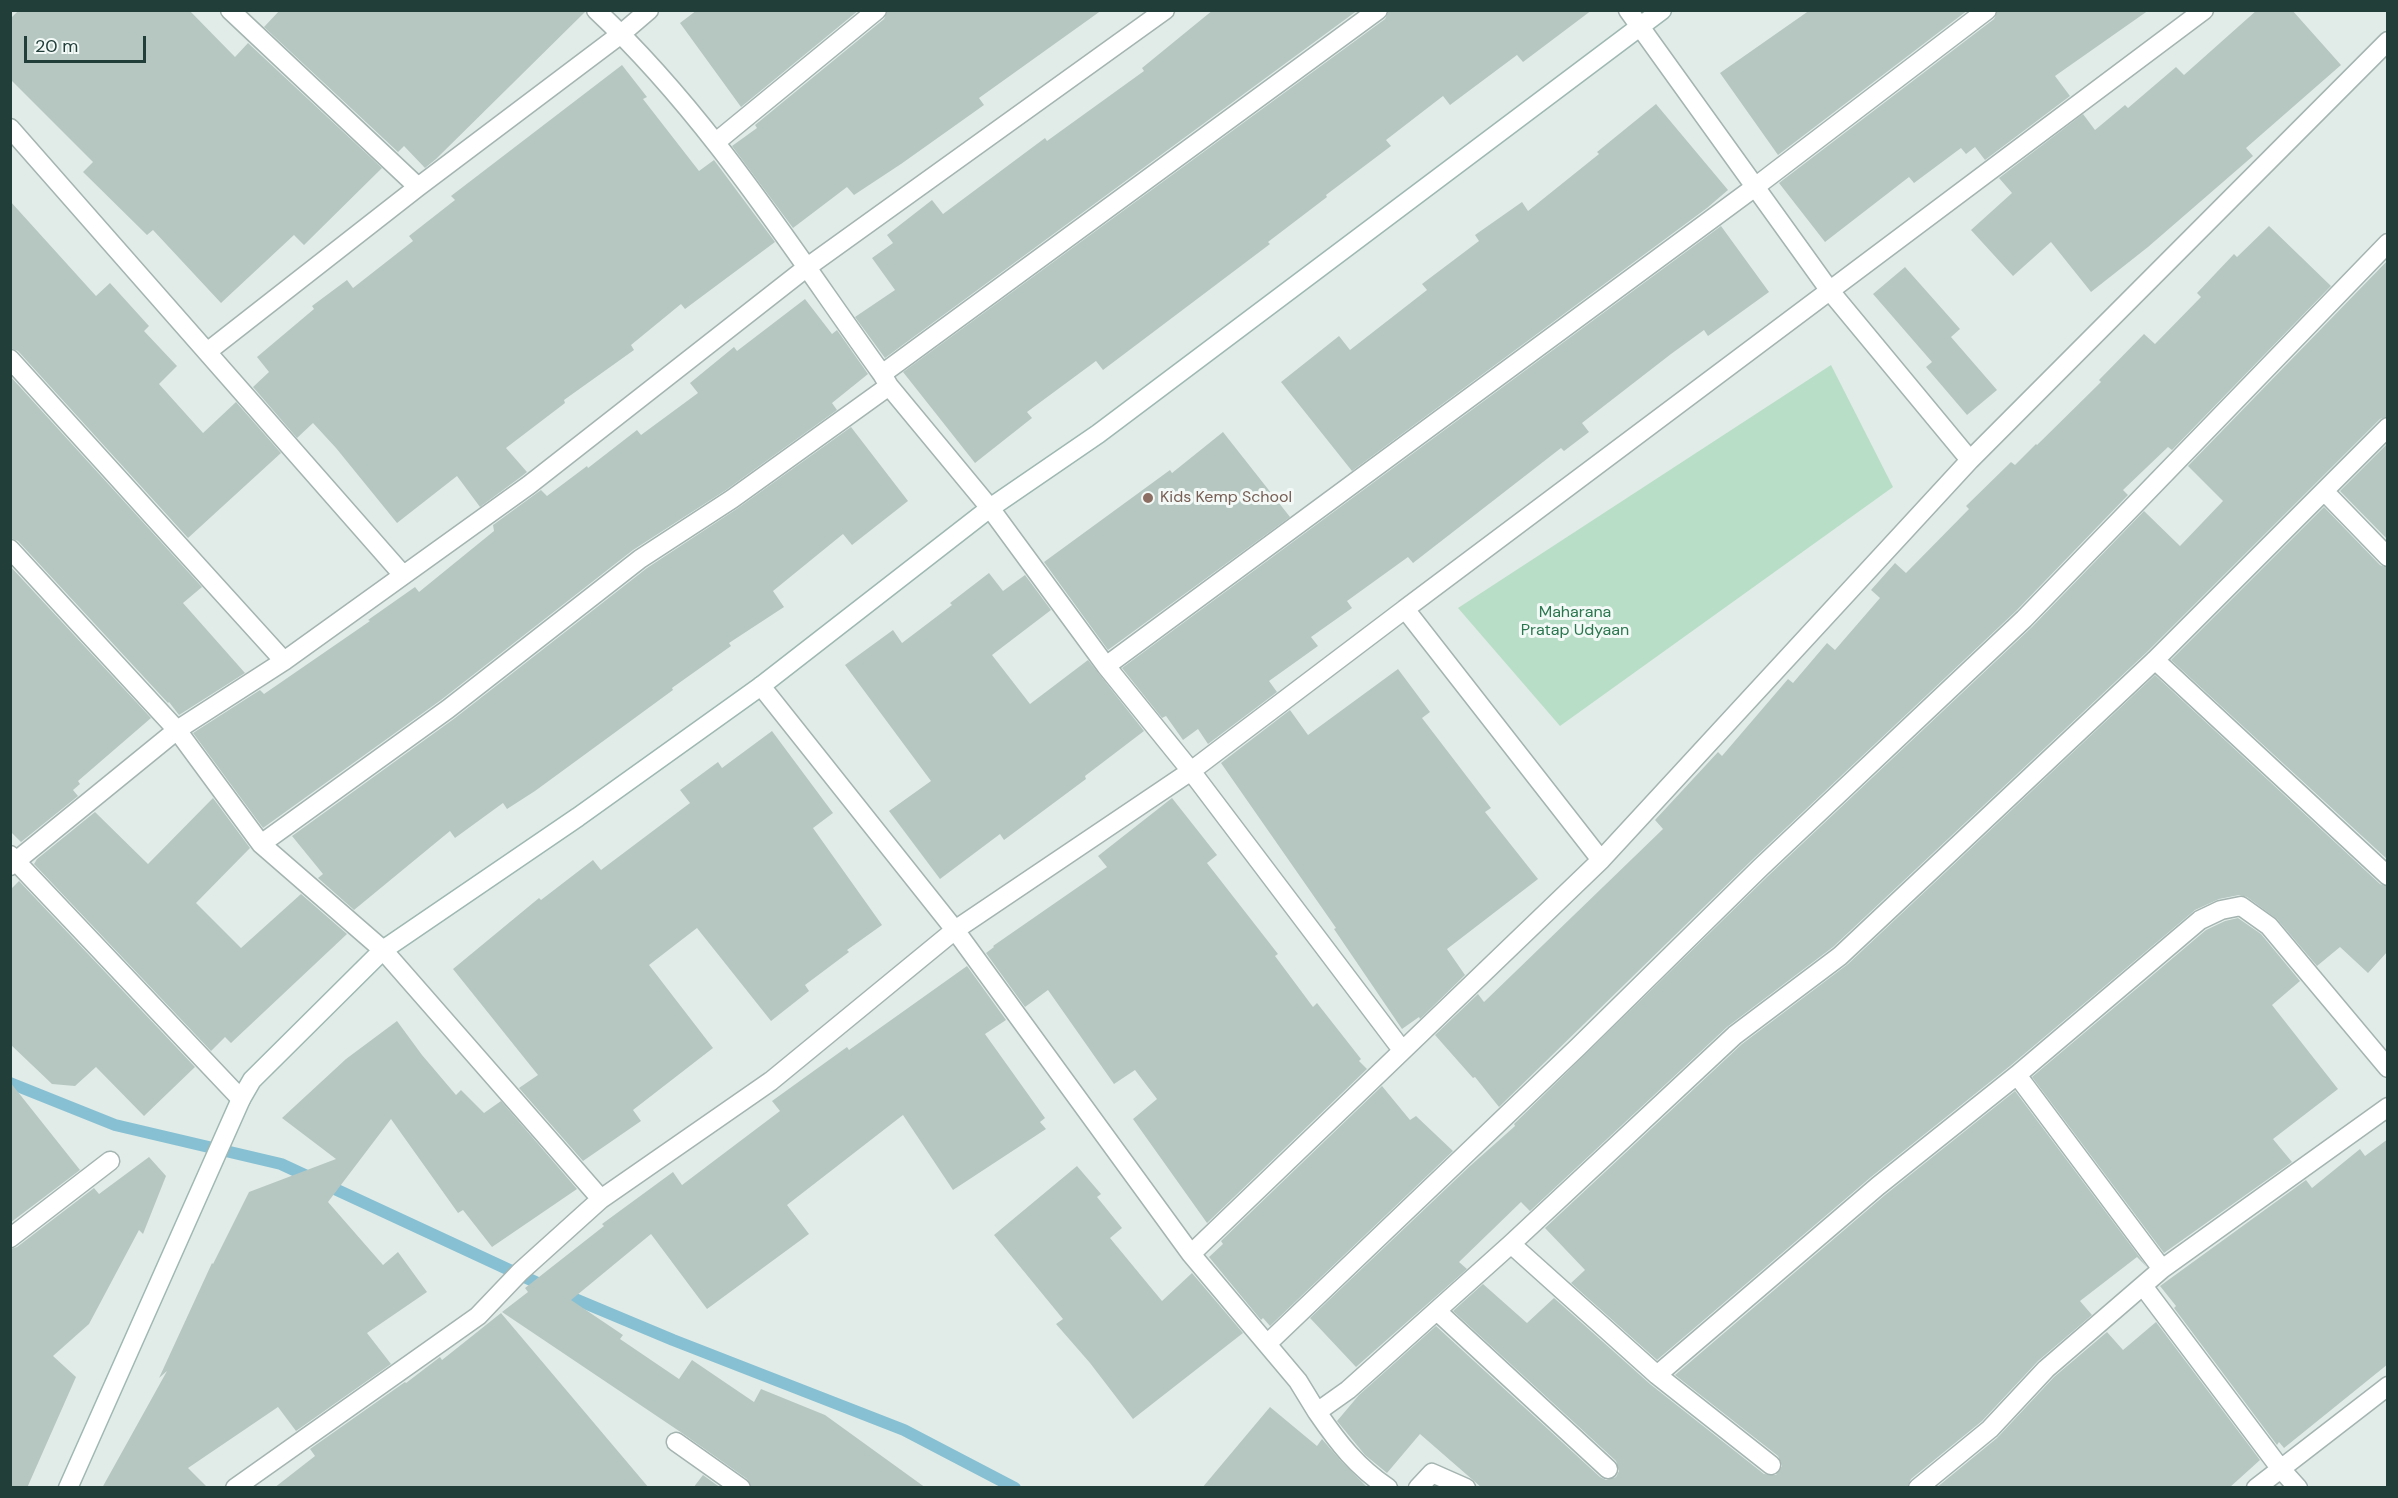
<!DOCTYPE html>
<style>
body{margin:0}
#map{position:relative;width:2398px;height:1498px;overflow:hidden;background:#e1ece8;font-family:"DM Sans",sans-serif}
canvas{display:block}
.frame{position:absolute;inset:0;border:12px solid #213e39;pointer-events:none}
.scale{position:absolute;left:24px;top:36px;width:122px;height:27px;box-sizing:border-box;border:3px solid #213e39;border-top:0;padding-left:8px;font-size:18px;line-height:21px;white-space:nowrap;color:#213e39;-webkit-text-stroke:4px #f2f9f6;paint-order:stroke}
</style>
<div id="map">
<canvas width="2398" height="1498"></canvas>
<div class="frame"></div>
<div class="scale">20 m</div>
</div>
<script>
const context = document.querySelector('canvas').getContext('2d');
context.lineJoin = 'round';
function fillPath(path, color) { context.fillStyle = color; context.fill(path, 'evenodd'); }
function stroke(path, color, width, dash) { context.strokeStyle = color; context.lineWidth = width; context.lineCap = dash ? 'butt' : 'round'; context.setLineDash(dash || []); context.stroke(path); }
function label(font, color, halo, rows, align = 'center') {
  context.font = font + ' "DM Sans",sans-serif'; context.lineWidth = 6; context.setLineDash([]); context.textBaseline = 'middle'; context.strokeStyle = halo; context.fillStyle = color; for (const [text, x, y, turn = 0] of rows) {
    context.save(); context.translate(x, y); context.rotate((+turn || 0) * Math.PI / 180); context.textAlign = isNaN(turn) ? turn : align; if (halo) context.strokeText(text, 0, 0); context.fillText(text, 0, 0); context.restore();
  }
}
const green = new Path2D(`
 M 1831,365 L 1893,487 L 1560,726 L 1458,608 Z`);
const stream = new Path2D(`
 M 10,1083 L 115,1125 L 281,1164 L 544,1286 L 673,1340 L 904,1430 L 1015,1488`);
const building = new Path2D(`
 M 19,10 L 189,10 L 235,57 L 248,43 L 382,168 L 304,245 L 294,235 L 221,303 L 153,230 L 147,235 L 83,172 L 93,162 L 10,79 L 10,19 Z
 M 280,10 L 585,10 L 585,12 L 436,159 L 425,168 L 404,146 L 398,152 L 264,27 Z
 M 697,10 L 859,10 L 741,107 L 680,23 Z
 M 888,10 L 1102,10 L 979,98 L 984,105 L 901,164 L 854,195 L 847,187 L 793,228 L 732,146 L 757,128 L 755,125 L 884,19 Z
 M 1213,10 L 1358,10 L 885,358 L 855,317 L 895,290 L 872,258 L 893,243 L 887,235 L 932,200 L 943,214 L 1045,138 L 1047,141 L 1144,71 L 1142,68 Z
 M 1389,10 L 1592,10 L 1523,62 L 1517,55 L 1450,105 L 1443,96 L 1386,140 L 1391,146 L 1326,195 L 1327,197 L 1268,242 L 1270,244 L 1103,370 L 1096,361 L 1027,412 L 1032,418 L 975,463 L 903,372 L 1385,19 Z
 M 1810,10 L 1968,10 L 1778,155 L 1720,73 Z
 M 1998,10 L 2149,10 L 2055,76 L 2070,96 L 1985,160 L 1975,147 L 1966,154 L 1961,148 L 1914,183 L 1909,177 L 1825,242 L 1779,183 L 1994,19 Z
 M 2257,10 L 2292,10 L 2341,65 L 2246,148 L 2253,156 L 2148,247 L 2091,292 L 2051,242 L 2013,276 L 1971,230 L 2012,193 L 1999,178 L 2083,114 L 2095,130 L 2125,105 L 2128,108 L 2176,67 L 2184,75 Z
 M 622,65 L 647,97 L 643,99 L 699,171 L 714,160 L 775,242 L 685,309 L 681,304 L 631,345 L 634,350 L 564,400 L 565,403 L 506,448 L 527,472 L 522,476 L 480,507 L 457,476 L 397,523 L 336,448 L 313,423 L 297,438 L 253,387 L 269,372 L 257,357 L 314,309 L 312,306 L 347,280 L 353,288 L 413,241 L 409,236 L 455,200 L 451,196 Z
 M 1656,104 L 1728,190 L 1707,208 L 1352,471 L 1281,382 L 1339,336 L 1350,350 L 1427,290 L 1422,284 L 1479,241 L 1475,235 L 1522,202 L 1528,211 L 1599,154 L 1597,152 Z
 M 10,201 L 96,296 L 110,283 L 149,326 L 144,331 L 177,366 L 159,384 L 203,433 L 236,402 L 281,453 L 188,538 L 18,351 L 10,348 Z
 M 1721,226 L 1769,292 L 1708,336 L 1704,330 L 1671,354 L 1582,423 L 1589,432 L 1564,451 L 1561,448 L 1413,563 L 1408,557 L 1347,601 L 1352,608 L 1311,637 L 1318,646 L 1269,681 L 1277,692 L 1208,744 L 1198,729 L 1183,740 L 1166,716 L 1162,718 L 1122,668 Z
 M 2269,226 L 2331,286 L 2172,450 L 2168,447 L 2123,490 L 2128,495 L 2016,611 L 1752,860 L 1499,1107 L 1475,1077 L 1473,1078 L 1435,1035 L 1478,994 L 1484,1002 L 1663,829 L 1655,820 L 1718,752 L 1722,756 L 1788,679 L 1793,683 L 1827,643 L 1835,650 L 1880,598 L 1871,590 L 1895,563 L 1906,573 L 1969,509 L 1966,506 L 2011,462 L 2015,465 L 2036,444 L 2037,445 L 2101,382 L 2099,380 L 2144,334 L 2155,344 L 2201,297 L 2197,293 L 2234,254 L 2237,257 Z
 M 2388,260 L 2388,416 L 2380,419 L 2147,652 L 1833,947 L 1727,1027 L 1530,1211 L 1521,1202 L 1459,1262 L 1467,1269 L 1356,1367 L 1310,1318 L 1470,1166 L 1515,1126 L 1514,1124 L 1768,876 L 2032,627 L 2144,511 L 2180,546 L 2223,501 L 2188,466 Z
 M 1905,267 L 1960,329 L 1951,337 L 1997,390 L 1967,415 L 1926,367 L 1932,362 L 1873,294 Z
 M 805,299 L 832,334 L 837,330 L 868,374 L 832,403 L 837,410 L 726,490 L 633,550 L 441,700 L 263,828 L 193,733 L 260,690 L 264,694 L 370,621 L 368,620 L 415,587 L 419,592 L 494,531 L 493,525 L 541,490 L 547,496 L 587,466 L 588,468 L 637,430 L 641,435 L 698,393 L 690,383 L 734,347 L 737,351 Z
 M 10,376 L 202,587 L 183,603 L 245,673 L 179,715 L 169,702 L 168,703 L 18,541 L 10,538 Z
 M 851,427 L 908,501 L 852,545 L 843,534 L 773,591 L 784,607 L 729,643 L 731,646 L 672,688 L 673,690 L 535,791 L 507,809 L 503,803 L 455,838 L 450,831 L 354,910 L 318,878 L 323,874 L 292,836 L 455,718 L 647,568 L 738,508 Z
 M 1223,432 L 1290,517 L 1108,650 L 1044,562 L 1170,470 L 1172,473 Z
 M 2388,443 L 2388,540 L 2340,491 Z
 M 2324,507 L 2380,565 L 2388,568 L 2388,860 L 2171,660 Z
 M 10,566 L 151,718 L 78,781 L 80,784 L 73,790 L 78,796 L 21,842 L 10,831 Z
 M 989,573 L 1003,591 L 1025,575 L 1051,610 L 992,655 L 1030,704 L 1088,660 L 1144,731 L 1085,776 L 1086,779 L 1004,840 L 1000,834 L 940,879 L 889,811 L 931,781 L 845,665 L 893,630 L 902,643 L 952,605 L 950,603 Z
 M 1398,669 L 1430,712 L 1422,718 L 1491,808 L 1485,812 L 1538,879 L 1447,949 L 1465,975 L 1420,1019 L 1419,1017 L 1402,1029 L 1334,929 L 1336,928 L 1221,763 L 1290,710 L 1308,735 Z
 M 2155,675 L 2380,884 L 2388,887 L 2388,951 L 2368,973 L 2340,947 L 2317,966 L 2277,919 L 2247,897 L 2239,895 L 2219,899 L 2195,910 L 2010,1066 L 1871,1177 L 1657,1360 L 1571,1283 L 1585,1270 L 1545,1228 L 1742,1044 L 1848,964 Z
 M 772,731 L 833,813 L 813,828 L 882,925 L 847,950 L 849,952 L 805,985 L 809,991 L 771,1021 L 697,928 L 649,965 L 713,1048 L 633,1110 L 641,1121 L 583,1161 L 519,1088 L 538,1075 L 453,969 L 539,898 L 541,900 L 593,860 L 601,870 L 690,803 L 680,790 L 718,762 L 722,768 Z
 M 213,798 L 250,848 L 196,903 L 241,948 L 301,894 L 347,934 L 231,1043 L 225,1037 L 211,1051 L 34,864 L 37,859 L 95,812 L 148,864 Z
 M 1172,798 L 1217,855 L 1207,863 L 1278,954 L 1275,956 L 1313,1007 L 1317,1003 L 1361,1059 L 1359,1061 L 1367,1069 L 1207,1223 L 1133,1119 L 1157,1099 L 1135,1070 L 1114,1084 L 1048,990 L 1025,1007 L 986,953 L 994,947 L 993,946 L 1107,867 L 1098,856 Z
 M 19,881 L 195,1067 L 144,1116 L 96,1067 L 75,1086 L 52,1084 L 10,1044 L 10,890 Z
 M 2238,918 L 2261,934 L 2300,981 L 2272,1005 L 2338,1089 L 2273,1139 L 2292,1162 L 2164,1253 L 2032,1077 L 2206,930 L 2225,921 Z
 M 967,966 L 1006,1020 L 985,1034 L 1045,1118 L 1040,1122 L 1046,1129 L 953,1190 L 903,1115 L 787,1205 L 809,1234 L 707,1309 L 651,1234 L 571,1300 L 623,1335 L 620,1339 L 679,1379 L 692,1360 L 754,1402 L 761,1389 L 825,1415 L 926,1488 L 752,1488 L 747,1479 L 682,1433 L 502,1312 L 528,1292 L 525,1288 L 604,1226 L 602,1224 L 673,1172 L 682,1185 L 780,1111 L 772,1101 L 847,1047 L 849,1050 Z
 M 397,1021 L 422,1055 L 456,1095 L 461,1090 L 484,1113 L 501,1101 L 577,1189 L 492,1247 L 463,1210 L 458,1213 L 391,1119 L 328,1202 L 383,1265 L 398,1252 L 427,1292 L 367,1333 L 391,1364 L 296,1431 L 278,1407 L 188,1468 L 208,1488 L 102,1488 L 167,1371 L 159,1378 L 212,1263 L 213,1264 L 249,1192 L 336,1159 L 282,1118 L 346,1059 Z
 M 10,1082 L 80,1170 L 10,1223 Z
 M 1382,1086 L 1410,1120 L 1416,1116 L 1453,1151 L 1270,1326 L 1263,1318 L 1261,1320 L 1209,1257 L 1223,1244 L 1221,1241 Z
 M 2015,1091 L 2147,1267 L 2137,1257 L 2080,1301 L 2092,1315 L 2038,1361 L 1982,1421 L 1911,1479 L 1907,1488 L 1482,1488 L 1420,1434 L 1387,1473 L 1365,1455 L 1337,1421 L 1359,1395 L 1436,1326 L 1600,1477 L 1606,1480 L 1616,1477 L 1619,1471 L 1616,1461 L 1453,1311 L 1483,1284 L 1527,1323 L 1554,1298 L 1650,1384 L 1764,1474 L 1776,1475 L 1782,1466 L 1778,1456 L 1675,1375 L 1885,1195 Z
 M 2388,1139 L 2388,1364 L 2284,1448 L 2279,1442 L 2277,1445 L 2174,1308 L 2176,1306 L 2160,1286 L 2306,1180 L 2312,1188 L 2360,1149 L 2365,1156 Z
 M 149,1157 L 166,1176 L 143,1234 L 139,1230 L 89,1324 L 53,1356 L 76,1377 L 27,1488 L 10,1488 L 10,1249 L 17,1247 L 94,1188 L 99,1194 Z
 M 1077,1166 L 1101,1194 L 1097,1197 L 1122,1228 L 1110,1238 L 1162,1301 L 1192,1273 L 1243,1333 L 1133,1419 L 1090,1363 L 1056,1324 L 1063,1319 L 994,1235 Z
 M 501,1313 L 649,1488 L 274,1488 L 315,1456 L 310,1449 L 405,1382 L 406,1383 L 440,1357 L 442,1360 Z
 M 2156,1322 L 2260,1460 L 2229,1488 L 1936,1488 L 1997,1438 L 2054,1377 L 2107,1332 L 2123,1350 Z
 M 1270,1407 L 1317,1446 L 1322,1439 L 1341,1461 L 1368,1488 L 1202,1488 Z
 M 703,1475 L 721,1488 L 693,1488 Z`);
const lane = new Path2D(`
 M 1755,187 L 1987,10`);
const street = new Path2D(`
 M 230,10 L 418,187
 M 1628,10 L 1830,291 L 1970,460
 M 10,128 L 403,575
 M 716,142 L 877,10
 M 207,352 L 418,187 L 621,34 L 649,10
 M 10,359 L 284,661
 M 882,374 L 1378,10
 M 2324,491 L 2388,557
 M 10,549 L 177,730 L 10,866
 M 1405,609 L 2204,10
 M 2155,660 L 2388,876
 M 1106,666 L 1755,187
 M 761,686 L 955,930 L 1191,1254 L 1298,1381 L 1317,1412 L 1348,1390 L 1511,1244 L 1735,1035 L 1840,956 L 2155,660 L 2388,427
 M 261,844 L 448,709 L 640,559 L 732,499 L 889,386
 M 10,855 L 241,1099
 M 1402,1050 L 1191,771 L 1405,609 L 1601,860
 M 2017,1075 L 2162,1269
 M 601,1199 L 383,950 L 261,844 L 177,730 L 284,661 L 529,485 L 806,268 L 1165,10
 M 10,1238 L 110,1161
 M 1511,1244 L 1657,1375 L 1771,1465
 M 1191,1254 L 1601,860 L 1970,460 L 2388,41
 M 2143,1286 L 2280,1468 L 2298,1488
 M 1437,1311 L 1608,1469
 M 1267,1344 L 1578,1047 L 1760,868 L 2024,619 L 2388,243
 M 1657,1375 L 1878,1186 L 2017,1075 L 2200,920 L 2221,910 L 2241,906 L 2269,926 L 2388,1068
 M 1317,1412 C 1339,1444 1356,1466 1388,1488
 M 676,1442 L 741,1488
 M 235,1488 L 478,1316 L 520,1272 L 601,1199 L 771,1081 L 955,930 L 1191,771 L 1106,666 L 990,508 L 889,386 L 882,374 C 792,249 709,116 596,10
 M 1418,1488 L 1432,1473 L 1466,1488
 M 1918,1488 L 1990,1429 L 2046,1369 L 2162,1269 L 2388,1107
 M 2256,1488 L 2388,1386`);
const secondary = new Path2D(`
 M 68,1488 L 241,1099 L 252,1080 L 383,950 L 578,817 L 761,686 L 990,508 L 1098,434 L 1662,10`);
const markers = [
 [1148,498,6,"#8d6e63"]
];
const educationNames = [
 ["Kids Kemp School",1160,498]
];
const parkNames = [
 ["Maharana",1575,613],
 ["Pratap Udyaan",1575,631]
];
fillPath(green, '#b9dec7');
stroke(stream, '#87c0d3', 12);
fillPath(building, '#b6c7c2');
stroke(lane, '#a4b4b0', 21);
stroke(street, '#a4b4b0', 21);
stroke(secondary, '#9fb8b2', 21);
stroke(lane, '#fff', 18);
stroke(street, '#fff', 18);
stroke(secondary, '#fff', 18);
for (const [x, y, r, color] of markers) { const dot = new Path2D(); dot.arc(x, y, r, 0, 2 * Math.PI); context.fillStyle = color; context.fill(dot); stroke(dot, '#f2f9f6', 2); }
label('16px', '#785e54', '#f2f9f6', educationNames, 'left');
label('16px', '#2a764e', '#f2f9f6', parkNames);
</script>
